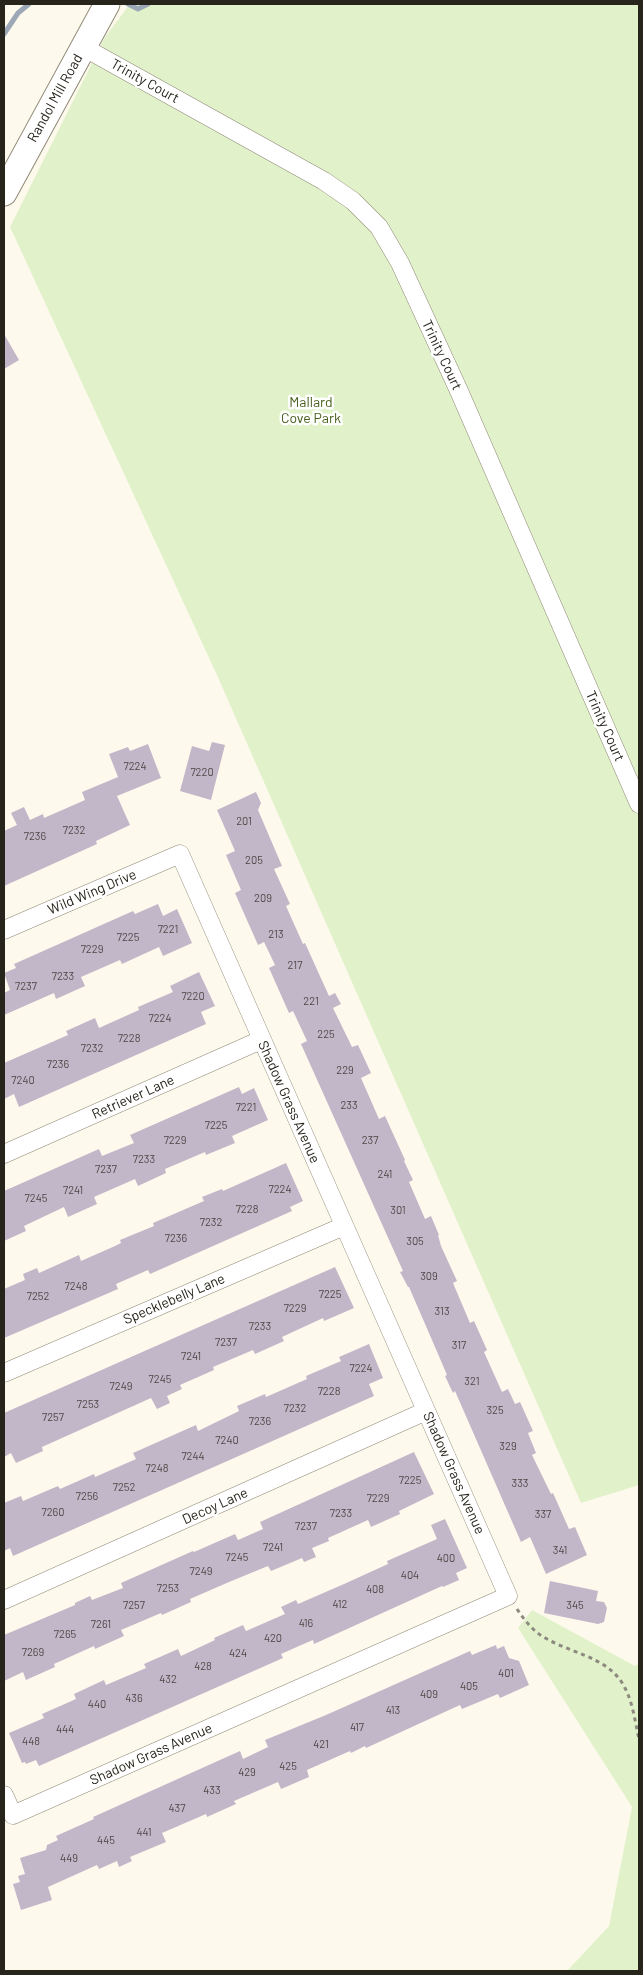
<!DOCTYPE html>
<style>
body{margin:0}
#map{position:relative;width:643px;height:1975px;overflow:hidden;background:#fef9ed;font-family:Barlow,sans-serif}
canvas{display:block}
.frame{position:absolute;inset:0;border:5px solid #27241c;pointer-events:none}
</style>
<div id="map">
<canvas width="643" height="1975"></canvas>
<div class="frame"></div>
</div>
<script>
const context = document.querySelector('canvas').getContext('2d');
context.lineJoin = 'round';
function fillPath(path, color) { context.fillStyle = color; context.fill(path, 'evenodd'); }
function stroke(path, color, width, dash) { context.strokeStyle = color; context.lineWidth = width; context.lineCap = dash ? 'butt' : 'round'; context.setLineDash(dash || []); context.stroke(path); }
function label(font, color, halo, rows, align = 'center') {
  context.font = font + ' Barlow,sans-serif'; context.lineWidth = 5; context.setLineDash([]); context.textBaseline = 'middle'; context.strokeStyle = halo; context.fillStyle = color; for (const [text, x, y, turn = 0] of rows) {
    context.save(); context.translate(x, y); context.rotate((+turn || 0) * Math.PI / 180); context.textAlign = isNaN(turn) ? turn : align; if (halo) context.strokeText(text, 0, 0); context.fillText(text, 0, 0); context.restore();
  }
}
const green = new Path2D(`
 M 130,4 L 639,4 L 639,1485 L 581,1503 L 216,673 L 10,227 L 105,37 Z
 M 532,1610 L 635,1666 L 639,1663 L 639,1971 L 567,1971 L 609,1926 L 632,1807 L 518,1628 Z`);
const stream = new Path2D(`
 M 128,4 L 138,9 L 148,4
 M 4,34 L 18,13 L 29,4`);
const building = new Path2D(`
 M 4,334 L 19,360 L 4,369 Z
 M 212,742 L 225,745 L 211,800 L 180,791 L 192,746 L 209,751 Z
 M 148,744 L 161,778 L 117,796 L 130,825 L 96,841 L 97,844 L 4,886 L 4,831 L 17,825 L 11,813 L 24,807 L 30,820 L 43,814 L 44,818 L 85,800 L 82,792 L 118,777 L 109,754 L 128,747 L 130,751 Z
 M 256,792 L 261,803 L 258,810 L 282,866 L 274,869 L 290,904 L 286,906 L 303,944 L 305,943 L 329,996 L 335,993 L 341,1004 L 333,1008 L 352,1047 L 358,1045 L 371,1073 L 361,1078 L 379,1119 L 385,1116 L 405,1160 L 404,1161 L 413,1180 L 409,1182 L 425,1219 L 431,1216 L 439,1235 L 438,1235 L 441,1246 L 457,1281 L 453,1283 L 470,1323 L 474,1321 L 487,1350 L 484,1352 L 502,1392 L 508,1389 L 515,1404 L 520,1402 L 533,1431 L 528,1433 L 536,1453 L 532,1455 L 551,1494 L 553,1493 L 569,1529 L 575,1527 L 587,1555 L 546,1574 L 530,1537 L 521,1542 L 455,1391 L 453,1393 L 445,1376 L 447,1375 L 432,1340 L 409,1287 L 408,1287 L 400,1272 L 403,1271 L 301,1044 L 307,1041 L 293,1011 L 289,1013 L 269,968 L 275,965 L 264,942 L 258,945 L 235,893 L 241,890 L 226,855 L 235,851 L 217,810 Z
 M 158,904 L 163,916 L 177,909 L 192,943 L 163,956 L 159,947 L 122,964 L 120,960 L 81,977 L 85,986 L 56,999 L 54,993 L 4,1015 L 4,993 L 10,990 L 4,973 L 16,968 L 14,964 L 133,911 L 135,914 Z
 M 199,972 L 215,1006 L 201,1012 L 206,1024 L 19,1107 L 14,1094 L 4,1099 L 4,1063 L 68,1035 L 66,1031 L 95,1018 L 99,1028 L 139,1010 L 138,1007 L 173,992 L 170,986 Z
 M 239,1087 L 242,1094 L 254,1088 L 268,1120 L 232,1136 L 235,1143 L 206,1155 L 205,1152 L 165,1169 L 166,1173 L 138,1186 L 135,1179 L 94,1197 L 97,1204 L 68,1217 L 64,1207 L 24,1226 L 26,1231 L 4,1241 L 4,1191 L 99,1149 L 102,1156 L 134,1143 L 130,1135 Z
 M 286,1163 L 303,1201 L 290,1207 L 292,1211 L 150,1274 L 148,1270 L 116,1284 L 118,1289 L 4,1338 L 4,1289 L 25,1280 L 23,1274 L 37,1268 L 39,1273 L 79,1255 L 81,1261 L 115,1246 L 121,1243 L 120,1240 L 154,1226 L 153,1223 L 204,1201 L 202,1197 L 222,1189 L 223,1191 Z
 M 335,1267 L 354,1308 L 324,1321 L 323,1318 L 282,1337 L 284,1341 L 255,1354 L 253,1350 L 213,1367 L 214,1370 L 180,1385 L 182,1389 L 167,1396 L 170,1403 L 157,1409 L 151,1398 L 42,1447 L 43,1451 L 16,1463 L 11,1453 L 4,1457 L 4,1413 Z
 M 369,1344 L 383,1378 L 369,1384 L 374,1396 L 13,1556 L 10,1548 L 4,1551 L 4,1503 L 21,1496 L 23,1501 L 58,1486 L 60,1489 L 94,1474 L 95,1477 L 136,1459 L 133,1453 L 196,1425 L 198,1431 L 239,1411 L 237,1406 L 265,1394 L 266,1397 L 307,1379 L 306,1376 L 341,1361 L 339,1357 Z
 M 414,1452 L 434,1494 L 399,1511 L 400,1514 L 371,1527 L 368,1520 L 328,1538 L 329,1541 L 312,1548 L 316,1557 L 304,1562 L 302,1558 L 271,1571 L 268,1566 L 229,1582 L 190,1599 L 191,1602 L 162,1615 L 161,1613 L 121,1630 L 124,1636 L 95,1649 L 94,1646 L 54,1664 L 55,1667 L 26,1680 L 23,1672 L 4,1681 L 4,1635 L 75,1605 L 75,1603 L 90,1596 L 92,1600 L 123,1588 L 121,1583 L 193,1551 L 194,1552 L 235,1534 L 238,1540 L 263,1529 L 260,1522 Z
 M 445,1519 L 467,1568 L 456,1573 L 459,1580 L 443,1587 L 442,1586 L 314,1644 L 313,1640 L 299,1646 L 281,1654 L 283,1658 L 39,1766 L 36,1760 L 26,1764 L 25,1762 L 22,1763 L 9,1733 L 44,1718 L 42,1714 L 76,1699 L 74,1694 L 104,1680 L 106,1685 L 146,1668 L 144,1664 L 178,1649 L 181,1656 L 215,1640 L 214,1638 L 243,1625 L 246,1631 L 285,1614 L 281,1607 L 296,1600 L 298,1604 L 344,1584 L 388,1564 L 387,1561 L 437,1539 L 431,1525 Z
 M 550,1581 L 598,1591 L 596,1601 L 604,1602 L 607,1608 L 604,1622 L 598,1624 L 544,1613 Z
 M 496,1645 L 497,1649 L 504,1646 L 509,1658 L 519,1661 L 529,1685 L 500,1698 L 498,1694 L 462,1709 L 460,1705 L 366,1748 L 365,1746 L 351,1753 L 350,1751 L 307,1770 L 309,1777 L 281,1789 L 278,1782 L 234,1801 L 236,1804 L 207,1817 L 206,1814 L 162,1833 L 166,1842 L 130,1857 L 132,1861 L 119,1867 L 117,1861 L 99,1869 L 97,1865 L 48,1887 L 52,1900 L 21,1910 L 13,1884 L 20,1882 L 18,1876 L 25,1874 L 20,1858 L 46,1850 L 47,1845 L 58,1840 L 56,1836 L 94,1819 L 93,1817 L 240,1751 L 243,1759 L 268,1747 L 265,1740 L 326,1715 L 470,1651 L 472,1655 Z`);
const path = new Path2D(`
 M 517,1609 C 524,1619 531,1629 542,1636 C 570,1654 609,1656 625,1688 C 633,1703 635,1722 639,1739`);
const minor = new Path2D(`
 M 83,47 L 324,181 L 353,201 L 379,227 L 400,263 L 459,391 L 639,804
 M 4,930 L 180,854 L 508,1596 L 13,1815 L 4,1795
 M 4,1154 L 261,1040
 M 4,1373 L 344,1226
 M 4,1600 L 426,1411`);
const secondary = new Path2D(`
 M 4,193 L 107,4`);
const numberNames = [
 ["7224",135,766],
 ["7220",202,772],
 ["201",244,821],
 ["7232",74,830],
 ["7236",35,836],
 ["205",254,860],
 ["209",263,898],
 ["7221",168,929],
 ["213",276,934],
 ["7225",128,937],
 ["7229",92,949],
 ["217",295,965],
 ["7233",63,976],
 ["7237",26,986],
 ["7220",193,996],
 ["221",311,1001],
 ["7224",160,1018],
 ["225",326,1034],
 ["7228",129,1038],
 ["7232",92,1048],
 ["7236",58,1064],
 ["229",345,1070],
 ["7240",23,1080],
 ["233",349,1105],
 ["7221",246,1107],
 ["7225",216,1125],
 ["7229",175,1140],
 ["237",370,1140],
 ["7233",144,1159],
 ["7237",106,1169],
 ["241",385,1174],
 ["7224",280,1189],
 ["7241",73,1190],
 ["7245",36,1198],
 ["7228",247,1209],
 ["301",398,1210],
 ["7232",211,1222],
 ["7236",176,1238],
 ["305",415,1241],
 ["309",429,1276],
 ["7248",76,1286],
 ["7225",330,1294],
 ["7252",38,1296],
 ["7229",295,1308],
 ["313",442,1311],
 ["7233",260,1326],
 ["7237",226,1342],
 ["317",459,1345],
 ["7241",191,1356],
 ["7224",361,1368],
 ["7245",160,1379],
 ["321",472,1381],
 ["7249",121,1386],
 ["7228",329,1391],
 ["7253",88,1404],
 ["7232",295,1408],
 ["325",495,1410],
 ["7257",53,1417],
 ["7236",260,1421],
 ["7240",227,1440],
 ["329",508,1446],
 ["7244",193,1456],
 ["7248",157,1468],
 ["7225",410,1480],
 ["333",520,1483],
 ["7252",124,1487],
 ["7256",87,1496],
 ["7229",378,1498],
 ["7260",53,1512],
 ["7233",341,1513],
 ["337",543,1514],
 ["7237",306,1526],
 ["7241",273,1547],
 ["341",560,1550],
 ["7245",237,1557],
 ["400",446,1558],
 ["7249",201,1571],
 ["404",410,1575],
 ["7253",168,1588],
 ["408",375,1589],
 ["412",340,1604],
 ["7257",134,1605],
 ["345",575,1605],
 ["416",306,1623],
 ["7261",101,1624],
 ["7265",65,1634],
 ["420",273,1638],
 ["7269",33,1652],
 ["424",238,1653],
 ["428",203,1666],
 ["401",506,1673],
 ["432",168,1679],
 ["405",469,1686],
 ["409",429,1694],
 ["436",134,1698],
 ["440",97,1704],
 ["413",393,1710],
 ["417",357,1727],
 ["444",65,1729],
 ["448",31,1741],
 ["421",321,1744],
 ["425",288,1766],
 ["429",247,1772],
 ["433",212,1790],
 ["437",177,1808],
 ["441",144,1832],
 ["445",106,1840],
 ["449",69,1858]
];
const streetNames = [
 ["Trinity Court",145,81,29],
 ["Randol Mill Road",55,98,-61],
 ["Trinity Court",442,355,65],
 ["Trinity Court",605,726,66],
 ["Wild Wing Drive",92,892,-23],
 ["Retriever Lane",133,1097,-24],
 ["Shadow Grass Avenue",289,1102,66],
 ["Specklebelly Lane",174,1299,-23],
 ["Shadow Grass Avenue",454,1473,66],
 ["Decoy Lane",215,1506,-24],
 ["Shadow Grass Avenue",151,1754,-24]
];
const parkNames = [
 ["Mallard",311,402],
 ["Cove Park",311,418]
];
fillPath(green, '#e1f2cb');
stroke(stream, '#9da8b7', 5);
fillPath(building, '#c2b7c9');
stroke(minor, '#908977', 19);
stroke(secondary, '#908977', 27);
stroke(path, '#8d897f', 3, [4, 4]);
stroke(minor, '#fff', 18);
stroke(secondary, '#fff', 25);
label('11px', '#4e4947', null, numberNames);
label('14px', '#27241c', '#fff', streetNames);
label('14px', '#485f1e', '#fff', parkNames);
</script>
